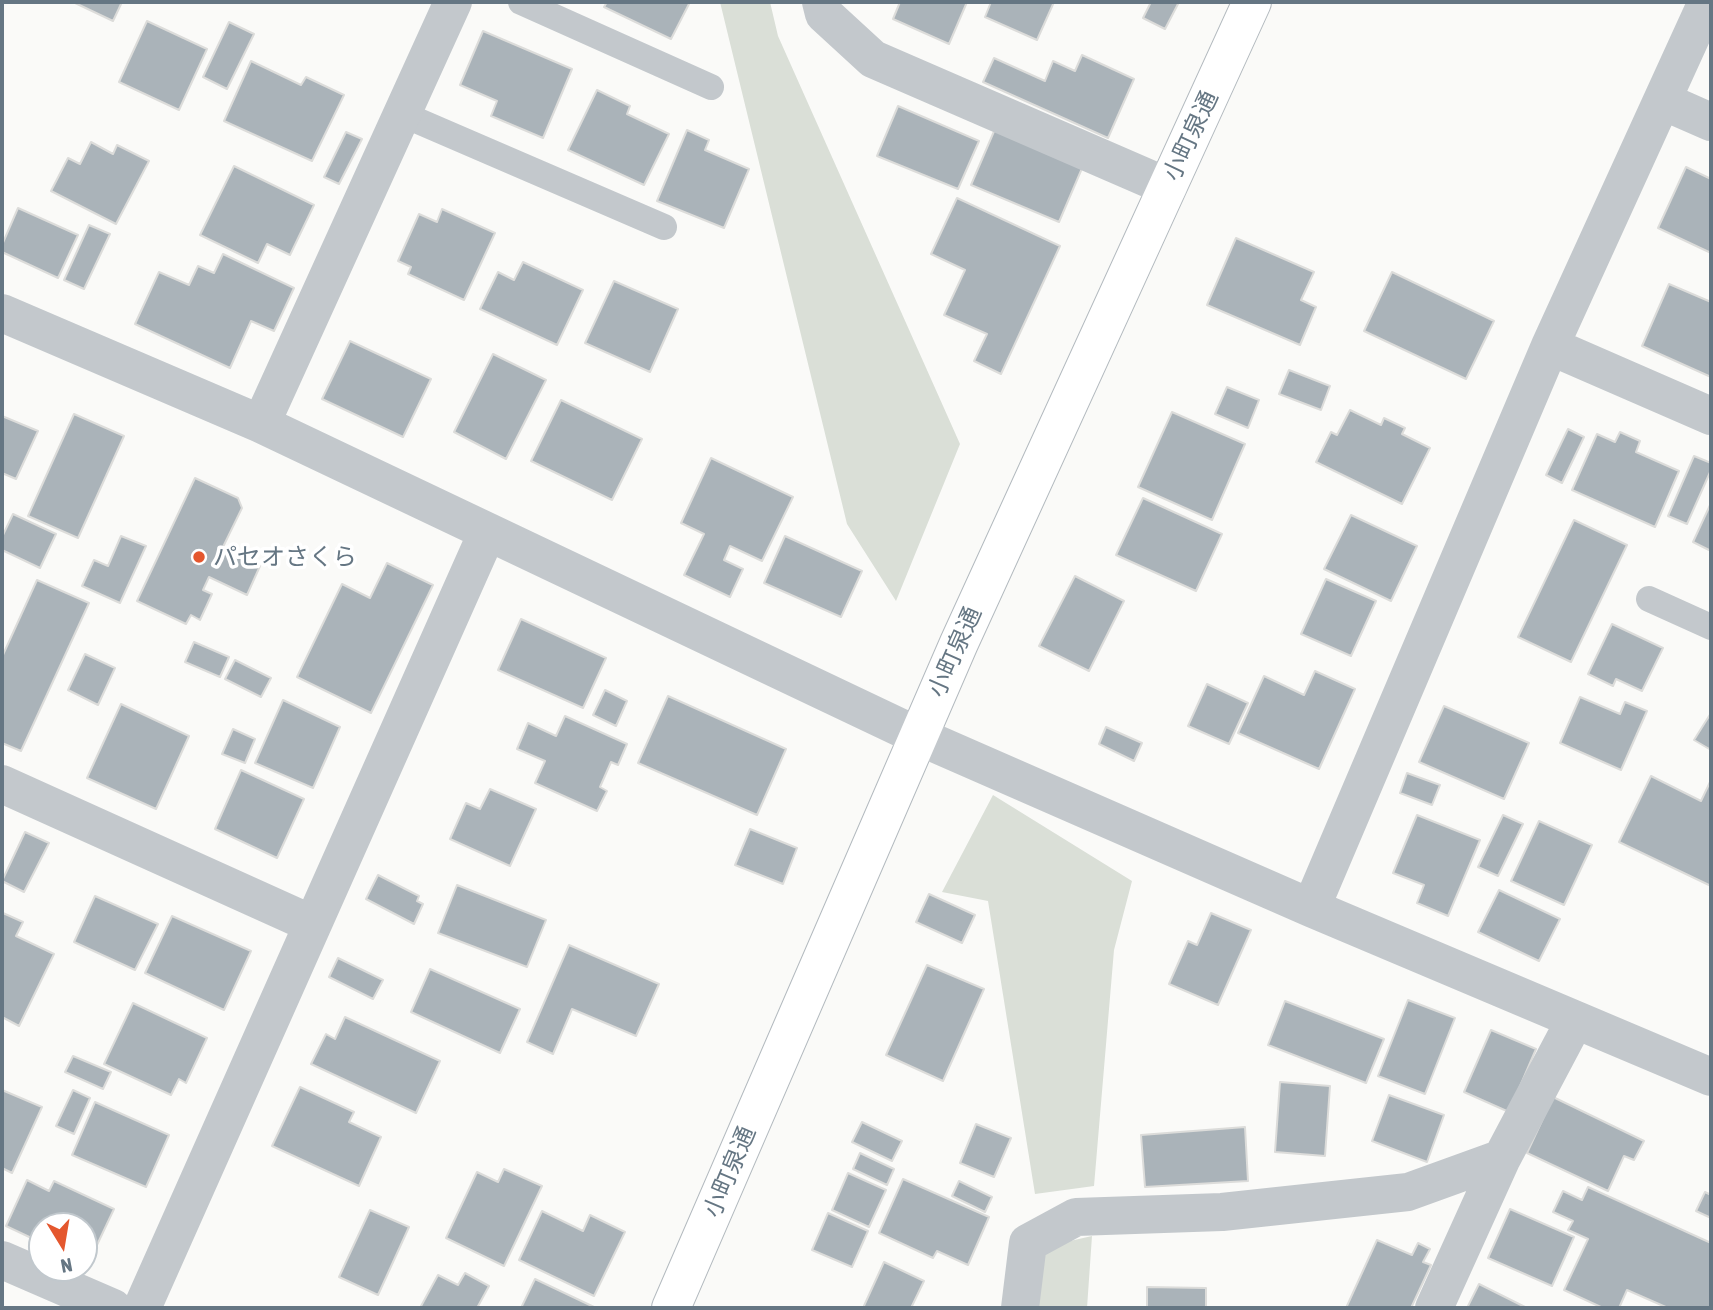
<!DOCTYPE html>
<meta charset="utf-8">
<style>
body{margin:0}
#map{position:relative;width:1713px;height:1310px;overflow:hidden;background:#fafaf8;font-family:"Asap Condensed",sans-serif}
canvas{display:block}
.frame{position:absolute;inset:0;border:4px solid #657683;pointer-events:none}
.north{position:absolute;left:28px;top:1212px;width:70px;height:70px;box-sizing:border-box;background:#fff;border:2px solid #c1c8cd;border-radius:50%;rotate:169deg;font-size:19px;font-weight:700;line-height:28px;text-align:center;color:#657683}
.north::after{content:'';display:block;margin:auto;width:24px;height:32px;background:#e4572e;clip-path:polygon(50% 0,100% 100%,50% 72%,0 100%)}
</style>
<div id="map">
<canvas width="1713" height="1310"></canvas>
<div class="frame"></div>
<div class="north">N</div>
</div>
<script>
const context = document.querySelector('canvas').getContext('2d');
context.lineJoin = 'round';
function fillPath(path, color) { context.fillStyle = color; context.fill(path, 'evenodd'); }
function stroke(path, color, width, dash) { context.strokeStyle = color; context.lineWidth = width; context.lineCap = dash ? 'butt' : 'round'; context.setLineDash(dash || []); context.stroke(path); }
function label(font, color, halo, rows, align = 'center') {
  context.font = font + ' "Asap Condensed","Noto Sans JP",sans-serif'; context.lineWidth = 7; context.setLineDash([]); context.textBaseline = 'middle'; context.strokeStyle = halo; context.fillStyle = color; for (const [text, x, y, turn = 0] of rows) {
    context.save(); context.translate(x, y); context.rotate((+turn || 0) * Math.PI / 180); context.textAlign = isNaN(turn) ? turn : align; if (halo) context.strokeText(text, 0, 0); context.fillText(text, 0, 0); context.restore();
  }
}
const green = new Path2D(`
 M 720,2 L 770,2 L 778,36 L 960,444 L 896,601 L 847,524 Z
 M 993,795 L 1132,881 L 1114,950 L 1094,1186 L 1035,1194 L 988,901 L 942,892 Z
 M 1092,1236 L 1087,1308 L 1031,1308 L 1039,1248 Z`);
const building = new Path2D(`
 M 73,2 L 122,2 L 113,21 Z
 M 607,2 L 690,2 L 671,39 L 604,7 Z
 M 900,2 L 967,2 L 949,44 L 893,19 Z
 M 991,2 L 1054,2 L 1037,40 L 985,17 Z
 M 1151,2 L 1179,2 L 1165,29 L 1143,18 Z
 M 147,21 L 207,49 L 179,110 L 119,82 Z
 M 229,22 L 254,34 L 227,89 L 203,77 Z
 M 483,31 L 572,69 L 543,138 L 491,116 L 497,101 L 460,85 Z
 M 1082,55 L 1134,79 L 1108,138 L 983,82 L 994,58 L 1045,81 L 1053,61 L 1075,71 Z
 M 251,61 L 301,85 L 306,77 L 344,95 L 312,161 L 224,121 Z
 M 597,90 L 630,106 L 627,114 L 669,134 L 644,185 L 568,150 Z
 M 898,106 L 979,141 L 958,189 L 877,156 Z
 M 995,129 L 1083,166 L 1059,222 L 971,185 Z
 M 687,130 L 709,140 L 705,150 L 749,169 L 724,228 L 657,201 Z
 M 346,132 L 362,139 L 339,184 L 324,177 Z
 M 91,142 L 113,154 L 117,145 L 149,161 L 116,224 L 51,191 L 68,158 L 80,164 Z
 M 234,166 L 314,205 L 290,255 L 267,244 L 258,263 L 200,235 Z
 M 1686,167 L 1711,179 L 1711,253 L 1658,228 Z
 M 957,198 L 1060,246 L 1001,374 L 974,361 L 987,334 L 944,315 L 965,270 L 931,254 Z
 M 18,208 L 78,235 L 58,278 L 2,252 L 2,245 Z
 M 442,209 L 495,233 L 464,300 L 408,274 L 411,267 L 398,261 L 419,214 L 437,222 Z
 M 89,225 L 110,234 L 84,289 L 64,280 Z
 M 1236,238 L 1314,272 L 1301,300 L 1316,307 L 1300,345 L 1207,305 Z
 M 223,254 L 294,288 L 274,331 L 251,321 L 230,368 L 135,324 L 159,272 L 189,285 L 198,266 L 214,273 Z
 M 523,262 L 583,290 L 557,345 L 480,309 L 498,272 L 514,280 Z
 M 1392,272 L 1494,321 L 1466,379 L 1364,331 Z
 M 614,281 L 678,309 L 650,372 L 585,343 Z
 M 1669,284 L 1711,302 L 1711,377 L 1642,346 Z
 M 350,341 L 431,379 L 403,437 L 322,399 Z
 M 493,354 L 546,380 L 506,459 L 454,432 Z
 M 1289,370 L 1330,386 L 1321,410 L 1279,394 Z
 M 1227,387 L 1259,400 L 1248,428 L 1215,414 Z
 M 561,400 L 642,439 L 612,500 L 531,461 Z
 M 1350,410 L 1381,425 L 1384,418 L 1405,428 L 1402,434 L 1430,448 L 1402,504 L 1316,462 L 1331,432 L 1337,435 Z
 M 1172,412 L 1245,444 L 1212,520 L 1138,487 Z
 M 74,414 L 124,436 L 78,538 L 28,516 Z
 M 2,416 L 38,431 L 16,479 L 2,473 Z
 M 1568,429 L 1584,437 L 1562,483 L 1546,475 Z
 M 1620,432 L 1640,441 L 1636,452 L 1679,471 L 1655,527 L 1572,490 L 1597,434 L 1615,442 Z
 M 1694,456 L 1711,463 L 1711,470 L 1687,524 L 1668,516 Z
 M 711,458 L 793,497 L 762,561 L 730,546 L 724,560 L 743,569 L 730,597 L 684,575 L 704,534 L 681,523 Z
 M 195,478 L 238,498 L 242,508 L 222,549 L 260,566 L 247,595 L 209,577 L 203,590 L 212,594 L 200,620 L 191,615 L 186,624 L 137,601 Z
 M 1143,498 L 1222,534 L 1196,591 L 1116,555 Z
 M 1711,503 L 1711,551 L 1693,542 Z
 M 13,514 L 56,534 L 40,568 L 2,550 L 2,537 Z
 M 1351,515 L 1417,546 L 1391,601 L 1324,569 Z
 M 1574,520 L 1627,545 L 1571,662 L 1518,637 Z
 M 121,536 L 146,546 L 120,603 L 82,586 L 94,560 L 108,566 Z
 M 785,536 L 862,571 L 841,617 L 764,583 Z
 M 387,563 L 433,585 L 371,713 L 297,677 L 342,584 L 370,598 Z
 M 1075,576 L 1124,601 L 1089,671 L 1039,646 Z
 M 1326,579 L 1376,601 L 1351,656 L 1301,634 Z
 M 37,580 L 89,603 L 21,751 L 2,743 L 2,657 Z
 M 521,619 L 606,658 L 583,708 L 498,670 Z
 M 1612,624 L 1663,648 L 1642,691 L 1616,679 L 1613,686 L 1588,674 Z
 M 194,642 L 229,657 L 220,677 L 185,662 Z
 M 85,654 L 115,668 L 98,705 L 68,690 Z
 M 235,660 L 271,678 L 261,697 L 225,679 Z
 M 1315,671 L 1355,689 L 1319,769 L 1238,733 L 1264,676 L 1304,695 Z
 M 1207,684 L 1248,703 L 1229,744 L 1188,726 Z
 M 605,690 L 627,701 L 616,726 L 593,715 Z
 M 668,696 L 786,749 L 757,815 L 638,763 Z
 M 1580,697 L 1620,714 L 1625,702 L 1647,711 L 1621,770 L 1560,743 Z
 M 283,700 L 340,727 L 313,788 L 255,763 Z
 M 121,704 L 189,736 L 156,809 L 87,778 Z
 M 1444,706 L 1529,743 L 1504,799 L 1419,762 Z
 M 1711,713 L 1711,750 L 1694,740 Z
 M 565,716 L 627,744 L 618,765 L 611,762 L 600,787 L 607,791 L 597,811 L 535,783 L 545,761 L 517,749 L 528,723 L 556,736 Z
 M 1106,727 L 1142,743 L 1134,761 L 1099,744 Z
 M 233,729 L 255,739 L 245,763 L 222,754 Z
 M 241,770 L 304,799 L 277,858 L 215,829 Z
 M 1407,773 L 1440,785 L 1432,805 L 1400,793 Z
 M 1651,776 L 1701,801 L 1711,780 L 1711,886 L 1619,842 Z
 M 490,789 L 536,809 L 510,866 L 450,839 L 466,803 L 480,809 Z
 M 1417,815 L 1480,840 L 1448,916 L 1417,903 L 1424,885 L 1393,873 Z
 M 1503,815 L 1523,824 L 1498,876 L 1478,867 Z
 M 1539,821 L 1592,845 L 1564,905 L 1511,881 Z
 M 750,829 L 797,848 L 783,884 L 735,865 Z
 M 25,832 L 49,843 L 24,892 L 2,881 Z
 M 378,875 L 419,896 L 417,901 L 423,904 L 414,924 L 366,899 Z
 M 457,885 L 546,920 L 527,967 L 438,933 Z
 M 1499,890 L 1560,919 L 1539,961 L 1478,932 Z
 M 929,894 L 975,915 L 962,943 L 916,922 Z
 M 95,896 L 158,924 L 135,970 L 74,942 Z
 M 3,913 L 23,922 L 16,936 L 54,954 L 19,1026 L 2,1017 Z
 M 1211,913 L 1251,930 L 1218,1005 L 1169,984 L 1188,941 L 1197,945 Z
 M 172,916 L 251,951 L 224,1010 L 145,973 Z
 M 569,945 L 659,984 L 636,1036 L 572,1009 L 553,1054 L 527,1042 Z
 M 338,958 L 383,980 L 373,999 L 329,977 Z
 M 927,965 L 984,989 L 943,1081 L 886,1055 Z
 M 430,969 L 520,1009 L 500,1053 L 411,1012 Z
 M 1408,1000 L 1455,1018 L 1425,1094 L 1378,1076 Z
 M 1285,1001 L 1384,1039 L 1366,1083 L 1268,1045 Z
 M 133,1003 L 207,1038 L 186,1083 L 179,1079 L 171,1095 L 104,1064 Z
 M 345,1017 L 440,1061 L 416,1113 L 311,1064 L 326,1034 L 335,1039 Z
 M 1491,1030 L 1536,1049 L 1509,1112 L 1464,1092 Z
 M 73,1056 L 111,1072 L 103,1089 L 65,1072 Z
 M 1280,1082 L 1330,1086 L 1325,1156 L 1275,1152 Z
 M 300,1087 L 354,1112 L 349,1122 L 381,1137 L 359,1186 L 272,1146 Z
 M 2,1090 L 42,1107 L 12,1173 L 2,1168 Z
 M 73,1090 L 90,1098 L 74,1134 L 56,1126 Z
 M 1389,1095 L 1444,1115 L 1427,1162 L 1372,1141 Z
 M 1553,1097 L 1644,1141 L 1634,1160 L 1624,1156 L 1608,1191 L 1527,1153 Z
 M 95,1102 L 169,1135 L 146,1187 L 72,1155 Z
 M 862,1122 L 902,1141 L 892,1161 L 852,1142 Z
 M 976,1124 L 1011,1138 L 994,1177 L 960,1163 Z
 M 1245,1127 L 1248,1181 L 1145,1187 L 1141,1135 Z
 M 860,1153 L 894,1169 L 887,1185 L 853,1169 Z
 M 504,1169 L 542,1186 L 504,1266 L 446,1238 L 477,1172 L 498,1182 Z
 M 848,1173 L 886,1190 L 869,1227 L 832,1210 Z
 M 903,1179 L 989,1217 L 968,1265 L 937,1251 L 933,1258 L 879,1233 Z
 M 27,1180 L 49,1191 L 54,1181 L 114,1209 L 88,1264 L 84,1262 L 84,1226 L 42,1226 L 42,1243 L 6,1226 Z
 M 959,1181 L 992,1197 L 985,1212 L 952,1196 Z
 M 1588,1187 L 1711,1243 L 1711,1308 L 1668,1308 L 1627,1290 L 1619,1308 L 1603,1308 L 1564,1290 L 1588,1239 L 1568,1230 L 1573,1221 L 1553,1212 L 1563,1191 L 1582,1200 Z
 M 1705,1192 L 1711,1195 L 1711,1218 L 1696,1211 Z
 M 1510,1209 L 1574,1237 L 1552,1286 L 1488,1258 Z
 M 370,1210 L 409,1227 L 378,1295 L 339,1277 Z
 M 542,1211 L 583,1231 L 590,1215 L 625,1232 L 594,1296 L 519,1260 Z
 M 828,1213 L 868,1231 L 852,1267 L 812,1250 Z
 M 1377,1240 L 1412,1255 L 1418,1243 L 1430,1249 L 1423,1262 L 1431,1265 L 1411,1308 L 1346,1308 Z
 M 884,1262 L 924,1281 L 911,1308 L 863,1308 Z
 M 465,1273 L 489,1286 L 477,1308 L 420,1308 L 438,1275 L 458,1285 Z
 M 535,1279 L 594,1307 L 593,1308 L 521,1308 Z
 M 1479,1284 L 1527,1308 L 1467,1308 Z
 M 1147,1287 L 1206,1288 L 1206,1308 L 1147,1308 Z`);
const lane = new Path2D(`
 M 521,2 L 711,87
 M 402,114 L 664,227
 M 1649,599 L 1711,627`);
const street = new Path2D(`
 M 821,2 L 824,14 L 873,59 L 1168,187
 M 1663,101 L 1711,122
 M 2,313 L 261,424 L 918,736 L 1311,908 L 1711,1077
 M 1550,346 L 1711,416
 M 261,424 L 453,2
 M 2,784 L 312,924
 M 1311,908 L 1550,346 L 1707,2
 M 2,1260 L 113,1308
 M 142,1308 L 487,533
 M 1020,1308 L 1028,1243 L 1076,1217 L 1222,1212 L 1408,1192 L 1502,1158
 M 1434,1308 L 1502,1158 L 1575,1020`);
const secondary = new Path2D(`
 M 671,1308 L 959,643 L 1252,2`);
const markers = [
 [199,557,7,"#e4572e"]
];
const streetNames = [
 ["小町泉通",1191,136,-65],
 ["小町泉通",955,652,-66],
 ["小町泉通",730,1172,-67]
];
const poiNames = [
 ["パセオさくら",213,557]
];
fillPath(green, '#dadfd7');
fillPath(building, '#aab3b9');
stroke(building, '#dcdcda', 2);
stroke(secondary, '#b3babf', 40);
stroke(lane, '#c3c8cc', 26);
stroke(street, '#c3c8cc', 38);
stroke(secondary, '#fff', 38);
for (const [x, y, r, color] of markers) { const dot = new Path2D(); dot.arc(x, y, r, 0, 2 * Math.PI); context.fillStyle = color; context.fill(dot); stroke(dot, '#fff', 2.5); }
label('24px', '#657683', '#fff', streetNames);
label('24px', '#657683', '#fff', poiNames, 'left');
</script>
